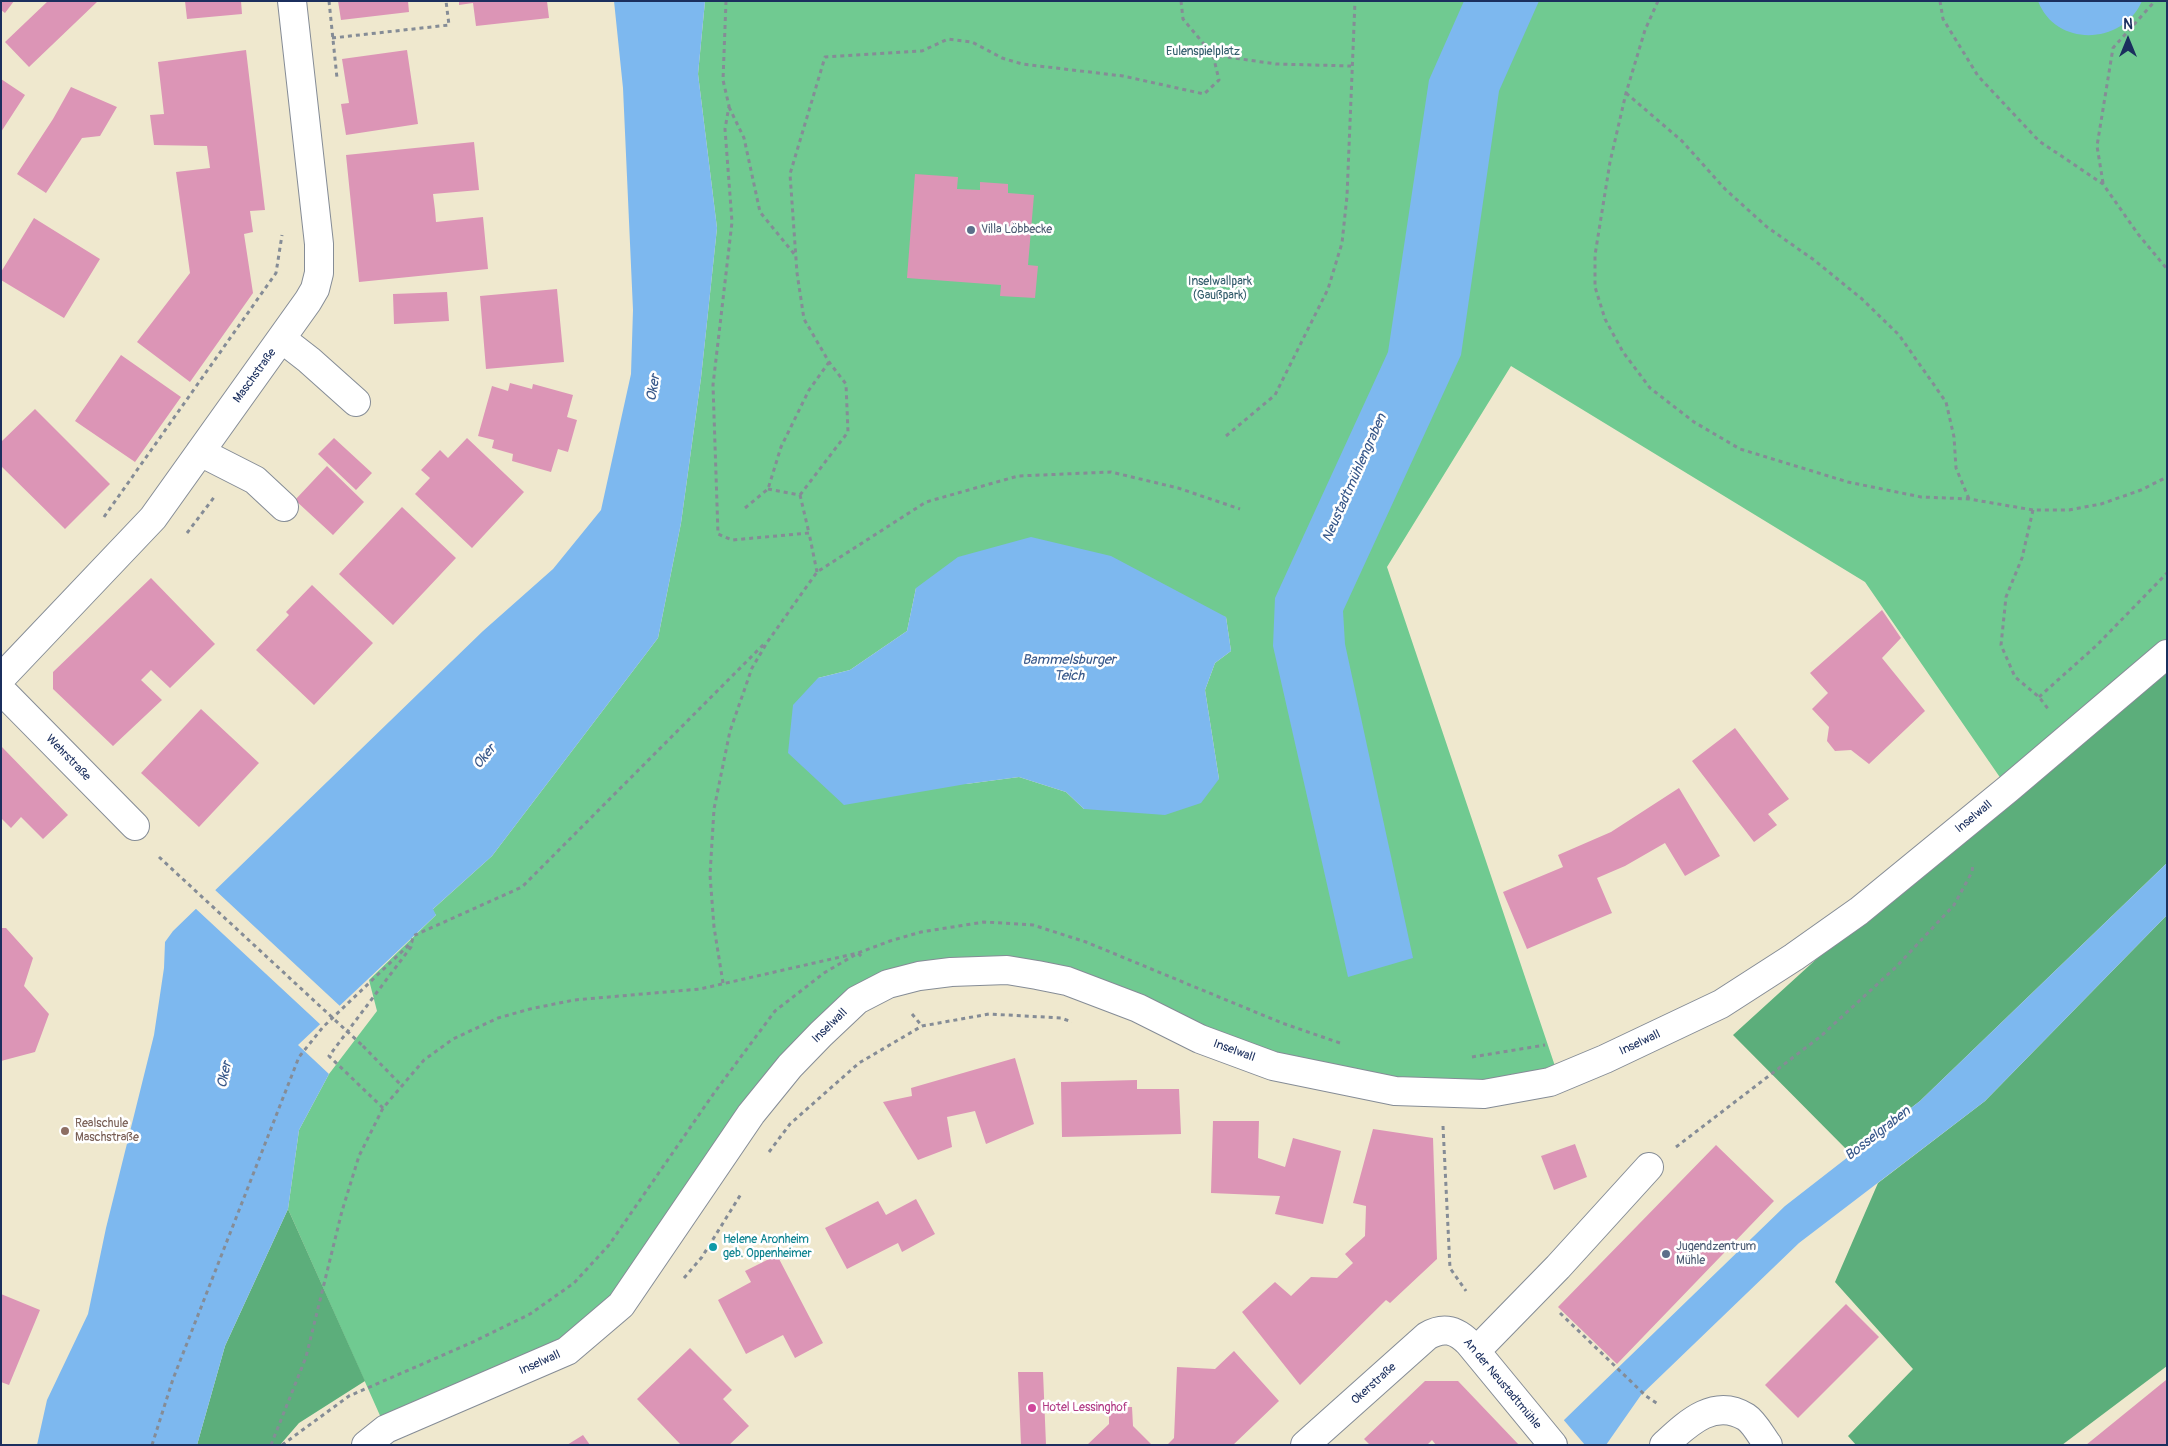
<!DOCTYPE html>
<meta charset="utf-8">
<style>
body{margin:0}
#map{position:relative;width:2168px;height:1446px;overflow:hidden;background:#efe8ce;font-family:Pangolin,sans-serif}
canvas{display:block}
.frame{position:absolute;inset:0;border:2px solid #1b2f5e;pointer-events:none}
.north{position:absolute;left:2103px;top:15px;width:50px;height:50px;-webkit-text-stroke:4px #fff;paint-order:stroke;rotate:0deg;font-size:14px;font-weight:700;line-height:20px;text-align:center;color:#1b2f5e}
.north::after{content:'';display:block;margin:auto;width:18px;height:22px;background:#1b2f5e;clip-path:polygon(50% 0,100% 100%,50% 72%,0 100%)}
</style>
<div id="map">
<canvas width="2168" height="1446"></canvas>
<div class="frame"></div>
<div class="north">N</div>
</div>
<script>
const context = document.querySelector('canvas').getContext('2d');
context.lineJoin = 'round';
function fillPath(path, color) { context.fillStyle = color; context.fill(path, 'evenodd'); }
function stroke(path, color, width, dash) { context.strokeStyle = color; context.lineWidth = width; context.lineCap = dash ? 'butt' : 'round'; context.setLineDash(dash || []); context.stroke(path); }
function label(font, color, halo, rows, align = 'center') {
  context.font = font + ' Pangolin,sans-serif'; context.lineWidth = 5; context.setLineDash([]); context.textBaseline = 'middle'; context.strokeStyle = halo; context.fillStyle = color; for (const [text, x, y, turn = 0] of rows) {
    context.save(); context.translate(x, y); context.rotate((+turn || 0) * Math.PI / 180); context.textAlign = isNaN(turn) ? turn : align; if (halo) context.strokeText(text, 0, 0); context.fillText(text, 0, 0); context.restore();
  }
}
const green = new Path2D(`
 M 705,1 L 2167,1 L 2167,654 L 2008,789 L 1865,582 L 1511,366 L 1387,567 L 1559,1078 L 1395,1091 L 1007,970 L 857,1000 L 593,1328 L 386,1429 L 288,1209 L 299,1130 L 329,1074 L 377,1011 L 369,980 L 436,915 L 432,910 L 492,856 L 658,638 L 681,523 L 701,378 L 717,228 L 698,74 ZM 916,588 L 1226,617 L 1231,651 L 1215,663 L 1205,690 L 1219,779 L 1084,809 L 1066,792 L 1019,777 L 966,784 L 818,678 L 850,670 L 907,631 Z`);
const forest = new Path2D(`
 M 2167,654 L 2167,863 L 1920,1101 L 1851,1154 L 1733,1035 L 1967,822 Z
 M 2167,915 L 2167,1366 L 2062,1445 L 1856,1445 L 1848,1436 L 1913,1369 L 1835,1282 L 1878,1183 L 1985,1101 Z
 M 288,1209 L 365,1381 L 299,1423 L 280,1445 L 197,1445 L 225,1346 Z`);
const water = new Path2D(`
 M 614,1 L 705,1 L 698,74 L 717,228 L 701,378 L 681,523 L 658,638 L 492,856 L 433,909 L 436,915 L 298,1045 L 329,1074 L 299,1130 L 288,1209 L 225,1346 L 197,1445 L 37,1445 L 47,1400 L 88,1314 L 106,1228 L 154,1035 L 164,968 L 165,942 L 173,931 L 483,631 L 553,569 L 601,510 L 631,374 L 633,310 L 623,88 Z
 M 1464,1 L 1539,1 L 1499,91 L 1461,355 L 1343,611 L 1345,644 L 1413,958 L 1348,977 L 1273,646 L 1275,598 L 1388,352 L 1429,80 Z
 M 2038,1 L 2142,1 C 2123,45 2056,48 2038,1 Z
 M 1031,537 L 1111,556 L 1226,617 L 1231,651 L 1215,663 L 1205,690 L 1219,779 L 1201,803 L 1165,815 L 1084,809 L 1066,792 L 1019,777 L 966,784 L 844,805 L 788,753 L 793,705 L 818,678 L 850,670 L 907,631 L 916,588 L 958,557 Z
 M 2167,863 L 2167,915 L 1985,1101 L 1799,1243 L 1641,1395 L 1606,1445 L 1552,1445 L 1564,1420 L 1785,1206 L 1920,1101 Z`);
const pier = new Path2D(`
 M 214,889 L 341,1007 L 322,1026 L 195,908 Z
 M 1562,1418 L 1585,1445 L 1550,1445 Z`);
const building = new Path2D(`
 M 1,1 L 14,1 L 5,13 L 1,10 Z
 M 48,1 L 98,1 L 29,67 L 5,42 Z
 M 185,1 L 241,1 L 242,14 L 187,19 Z
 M 338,1 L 408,1 L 409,12 L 341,20 Z
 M 459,1 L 547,1 L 549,18 L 476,26 L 473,3 L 459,5 Z
 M 246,50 L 265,210 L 250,211 L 253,232 L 244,234 L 253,293 L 190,382 L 137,342 L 190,273 L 176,172 L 210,168 L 207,146 L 154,145 L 150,115 L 164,114 L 158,62 Z
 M 407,50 L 418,124 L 346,135 L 341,104 L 349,103 L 342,59 Z
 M 1,79 L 25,95 L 1,132 Z
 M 71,87 L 117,107 L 100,136 L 82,138 L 46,193 L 17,174 L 53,119 Z
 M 474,142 L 479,190 L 433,194 L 435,210 L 436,222 L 483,217 L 488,269 L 359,282 L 346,155 Z
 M 915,174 L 958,177 L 957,189 L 980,190 L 980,182 L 1008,184 L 1008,193 L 1034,195 L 1028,265 L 1038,266 L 1035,298 L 1000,296 L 1001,285 L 907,278 Z
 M 34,218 L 100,259 L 64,318 L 1,280 L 1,272 Z
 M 557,289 L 564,362 L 486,369 L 480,296 Z
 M 447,292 L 449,321 L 394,324 L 393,294 Z
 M 121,355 L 181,397 L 135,462 L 75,421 Z
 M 510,383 L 532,389 L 533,384 L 573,395 L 567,417 L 577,420 L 568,452 L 558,449 L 551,472 L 512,461 L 513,454 L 492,448 L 494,440 L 478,436 L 492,386 L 508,391 Z
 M 35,409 L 110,484 L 65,529 L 1,466 L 1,442 Z
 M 334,438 L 372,473 L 356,490 L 318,454 Z
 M 467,438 L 524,492 L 472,548 L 415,494 L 430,478 L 421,470 L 440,450 L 448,458 Z
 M 327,466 L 364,502 L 333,535 L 295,500 Z
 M 402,507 L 456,558 L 393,625 L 339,574 Z
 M 151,578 L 215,644 L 170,688 L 151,670 L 141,680 L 162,700 L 113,746 L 53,689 L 53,672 Z
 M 312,585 L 373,643 L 314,705 L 256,650 L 289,615 L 286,612 Z
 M 1882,610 L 1901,638 L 1882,658 L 1925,711 L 1869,764 L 1851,750 L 1835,751 L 1827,741 L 1829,727 L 1812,709 L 1828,693 L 1810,673 Z
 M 201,709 L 259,763 L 199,827 L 141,773 Z
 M 1735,728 L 1789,799 L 1768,814 L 1777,825 L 1754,842 L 1692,761 Z
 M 1,746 L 68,815 L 43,839 L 21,817 L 11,828 L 1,818 Z
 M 1679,788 L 1720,856 L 1685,876 L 1665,843 L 1625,866 L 1597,878 L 1612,913 L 1527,949 L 1503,892 L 1563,867 L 1558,855 L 1611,832 Z
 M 1,928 L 6,928 L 33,958 L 24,986 L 49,1014 L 35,1052 L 1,1061 Z
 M 1015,1058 L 1034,1124 L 986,1144 L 975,1111 L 947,1117 L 952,1147 L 918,1160 L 883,1102 L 912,1096 L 911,1088 Z
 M 1137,1080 L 1137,1089 L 1179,1089 L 1181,1134 L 1062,1137 L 1061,1082 Z
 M 1213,1121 L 1259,1121 L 1258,1158 L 1285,1167 L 1293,1138 L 1341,1151 L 1323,1224 L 1275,1214 L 1280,1196 L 1211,1193 Z
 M 1373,1129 L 1433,1138 L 1437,1259 L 1390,1303 L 1386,1300 L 1300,1385 L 1242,1312 L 1275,1282 L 1291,1296 L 1311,1277 L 1337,1278 L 1353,1263 L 1345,1254 L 1365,1236 L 1366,1206 L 1353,1203 Z
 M 1575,1144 L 1587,1177 L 1554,1190 L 1541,1156 Z
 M 1716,1145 L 1774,1201 L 1617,1364 L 1558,1307 Z
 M 916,1199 L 935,1234 L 902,1252 L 898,1243 L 847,1269 L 825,1228 L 878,1201 L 886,1215 Z
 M 777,1255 L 823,1343 L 795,1358 L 783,1335 L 746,1354 L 718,1300 L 751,1282 L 745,1271 Z
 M 1,1294 L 40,1310 L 9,1385 L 1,1382 Z
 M 1846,1304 L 1879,1337 L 1798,1418 L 1765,1385 Z
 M 690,1348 L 732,1390 L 723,1399 L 749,1426 L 729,1445 L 681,1445 L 637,1399 Z
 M 1234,1351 L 1279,1401 L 1233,1445 L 1167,1445 L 1174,1438 L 1177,1367 L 1215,1369 Z
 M 1018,1372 L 1043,1372 L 1046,1445 L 1021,1445 Z
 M 2166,1380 L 2167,1445 L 2086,1445 Z
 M 1425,1381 L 1458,1381 L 1519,1445 L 1436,1445 L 1432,1440 L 1427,1445 L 1370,1445 L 1364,1439 Z
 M 1109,1407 L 1132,1407 L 1133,1426 L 1152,1445 L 1087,1445 L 1109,1424 Z
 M 583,1435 L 590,1445 L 567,1445 Z`);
const path = new Path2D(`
 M 329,1 L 337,78
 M 726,1 L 723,80 L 729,106 L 725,129 L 732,222 L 713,385 L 718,534 L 732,540 L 809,533 L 817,572
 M 1181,1 L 1183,19 L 1213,55 L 1276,64 L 1351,66
 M 1658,1 L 1645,30 L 1626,93 L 1610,162 L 1595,255 L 1595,287 L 1605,319 L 1623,352 L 1650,388 L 1694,422 L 1740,449 L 1848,482 L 1921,497 L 1969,499 L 2033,510 L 2069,510 L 2101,504 L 2141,490 L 2167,477
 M 1940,1 L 1943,19 L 1978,76 L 2039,141 L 2103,184 L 2138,234 L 2167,269
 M 332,38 L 449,25 L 446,1
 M 1626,93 L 1682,141 L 1725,189 L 1767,227 L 1814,260 L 1862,299 L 1899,335 L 1946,402 L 1954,437 L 1956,468 L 1969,499
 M 729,107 L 744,138 L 760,212 L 795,255
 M 2103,183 L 2097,146 L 2113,48 L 2155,1
 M 1226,436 L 1275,395 L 1328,289 L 1342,243 L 1347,196 L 1355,1
 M 768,489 L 800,495
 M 800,495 L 848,432 L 846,384 L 829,362 L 804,319 L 797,273 L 790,174 L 825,57 L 922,51 L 948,39 L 972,42 L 1002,58 L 1022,64 L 1123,76 L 1204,94 L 1219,80 L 1213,55
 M 800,495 L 809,533
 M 745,508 L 768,489 L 781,447 L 809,390 L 829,362
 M 2033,510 L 2022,558 L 2006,597 L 2001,645 L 2015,677 L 2039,697 L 2049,710
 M 104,517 L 276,273 L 282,235
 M 187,533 L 215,496
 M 2039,697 L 2097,645 L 2167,573
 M 723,983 L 714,927 L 710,875 L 714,809 L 730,731 L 752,668 L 768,641 L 817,572 L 926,502 L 1018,476 L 1111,472 L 1178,488 L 1240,509
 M 912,1014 L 922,1026
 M 363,1046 L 401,1085
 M 1472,1057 L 1545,1045
 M 383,1108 L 329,1056 L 411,947 L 413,936 L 522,887 L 764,644
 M 1443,1126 L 1450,1268 L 1466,1291
 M 1676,1147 L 1821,1036 L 1896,967 L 1954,905 L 1972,872 L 1973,863
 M 769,1152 L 790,1124 L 859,1063 L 922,1026 L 989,1014 L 1061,1018 L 1072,1022
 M 684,1278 L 702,1257 L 741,1194
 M 1560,1313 L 1646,1396 L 1658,1404
 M 152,1445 L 173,1379 L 299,1057 L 323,1027 L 412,942
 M 271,1445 L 306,1357 L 342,1211 L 359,1156 L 383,1108 L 424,1060 L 453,1039 L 498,1018 L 530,1009 L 574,1000 L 700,989 L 858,953 L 863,958
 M 282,1445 L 349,1396 L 473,1342 L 530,1314 L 574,1283 L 609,1245 L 714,1093 L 775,1011 L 824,973 L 858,953 L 890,941 L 921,932 L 984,922 L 1033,925 L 1086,942 L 1282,1023 L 1340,1043`);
const minor = new Path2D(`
 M 282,339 L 309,360 L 356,402
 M 200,452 L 255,480 L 284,507
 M 1,678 L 153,518 L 308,301 L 315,289 L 319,273 L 319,244 L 292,1
 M 1,690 L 135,826
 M 1476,1351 L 1558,1267 L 1649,1167
 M 366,1445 L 386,1429 L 567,1351 L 621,1305 L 751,1114 L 790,1066 L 821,1034 L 857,1000 L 888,984 L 919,976 L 951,972 L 1007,970 L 1037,975 L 1067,981 L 1138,1008 L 1200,1039 L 1273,1066 L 1395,1091 L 1484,1094 L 1550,1082 L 1605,1059 L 1721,1004 L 1794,957 L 1859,911 L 2008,789 L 2167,654
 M 1305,1445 L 1427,1336 C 1444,1326 1456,1330 1469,1343 L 1553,1445
 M 1664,1445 C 1687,1424 1714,1397 1746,1417 C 1754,1422 1762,1437 1768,1445`);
const pathBridge = new Path2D(`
 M 159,857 L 363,1046`);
const markers = [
 [971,230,5,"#5c6f8a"],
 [65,1131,5,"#8d6e63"],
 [713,1247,5,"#0f9aa8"],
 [1666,1254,5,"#5c6f8a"],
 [1032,1408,5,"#d1479c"]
];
const parkNames = [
 ["Eulenspielplatz",1203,52],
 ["Inselwallpark",1220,282],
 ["(Gaußpark)",1220,296]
];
const serviceNames = [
 ["Villa Löbbecke",981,230],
 ["Jugendzentrum",1676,1247],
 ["Mühle",1676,1261]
];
const streetNames = [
 ["Maschstraße",255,376,-54],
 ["Wehrstraße",68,758,46],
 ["Inselwall",1974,817,-39],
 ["Inselwall",830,1026,-44],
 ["Inselwall",1640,1043,-25],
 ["Inselwall",1234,1051,20],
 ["Inselwall",540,1363,-24],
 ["Okerstraße",1374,1384,-42],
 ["An der Neustadtmühle",1502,1384,50]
];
const educationNames = [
 ["Realschule",75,1124],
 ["Maschstraße",75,1138]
];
const cultureNames = [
 ["Helene Aronheim",723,1240],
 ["geb. Oppenheimer",723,1254]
];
const hotelNames = [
 ["Hotel Lessinghof",1042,1408]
];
const waterNames = [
 ["Oker",654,388,-81],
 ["Neustadtmühlengraben",1355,478,-66],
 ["Bammelsburger",1069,660],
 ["Teich",1069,676],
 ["Oker",485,757,-51],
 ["Oker",225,1075,-78],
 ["Bosselgraben",1878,1134,-38]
];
fillPath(green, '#70ca91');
fillPath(forest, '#5cae7b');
fillPath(water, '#7db8ef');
fillPath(pier, '#efe8ce');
fillPath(building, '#dc95b6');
stroke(minor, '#858c96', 30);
stroke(path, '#858c96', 3, [4, 4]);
stroke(minor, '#fff', 28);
stroke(pathBridge, '#858c96', 3, [4, 4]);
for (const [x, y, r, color] of markers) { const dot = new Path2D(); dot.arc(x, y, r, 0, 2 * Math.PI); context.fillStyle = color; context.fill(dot); stroke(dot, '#fff', 2); }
label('12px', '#355e6d', '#fff', parkNames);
label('12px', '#4e5e75', '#fff', serviceNames, 'left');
label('12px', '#1b2f5e', '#fff', streetNames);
label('12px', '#785e54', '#fff', educationNames, 'left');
label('12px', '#0d838f', '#fff', cultureNames, 'left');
label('12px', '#b23c85', '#fff', hotelNames, 'left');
label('italic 14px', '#38588a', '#fff', waterNames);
</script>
